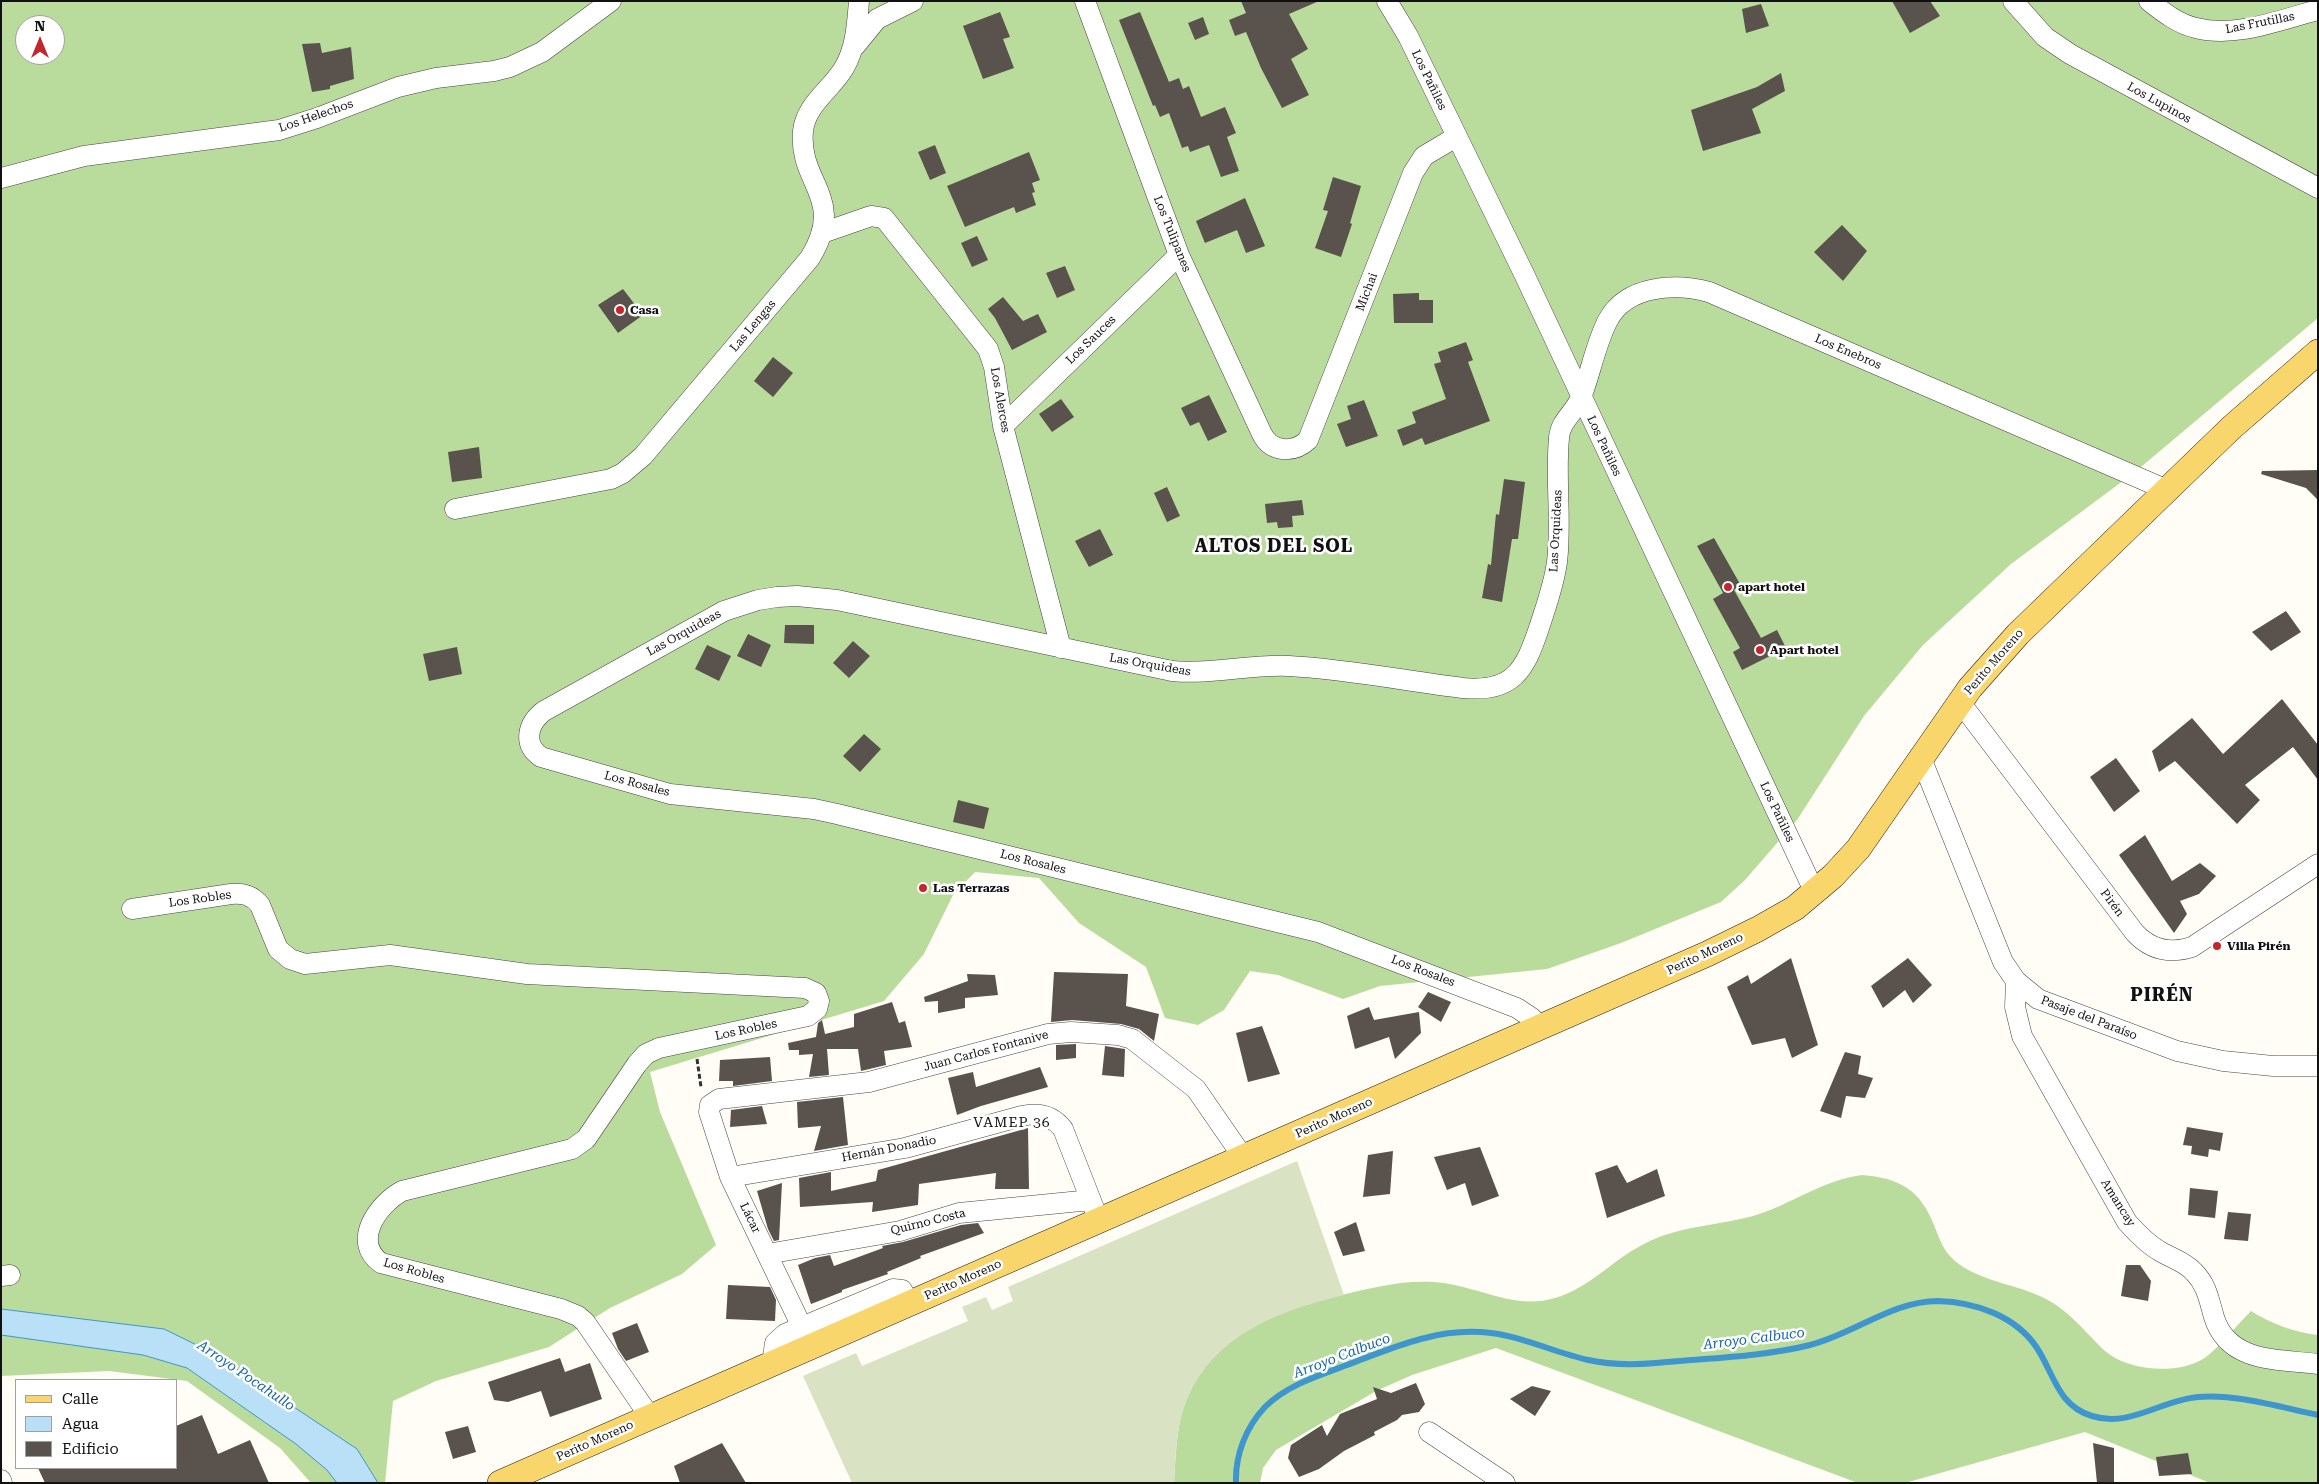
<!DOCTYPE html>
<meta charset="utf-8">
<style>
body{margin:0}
#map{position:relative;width:2319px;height:1484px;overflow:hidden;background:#fffdf5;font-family:"Roboto Serif",serif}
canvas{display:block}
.frame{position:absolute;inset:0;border:2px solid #111;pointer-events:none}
.legend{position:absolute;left:15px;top:1379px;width:162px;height:90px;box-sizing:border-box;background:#fff;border:1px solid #a0a0a0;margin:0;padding:6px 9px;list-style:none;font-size:15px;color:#111}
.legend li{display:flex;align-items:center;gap:10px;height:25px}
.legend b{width:25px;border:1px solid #a0a0a0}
.north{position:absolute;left:15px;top:15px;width:50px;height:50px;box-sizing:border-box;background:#fff;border:1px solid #a0a0a0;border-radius:50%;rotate:0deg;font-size:14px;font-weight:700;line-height:20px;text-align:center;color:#111}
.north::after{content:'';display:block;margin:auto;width:18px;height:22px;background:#c4262e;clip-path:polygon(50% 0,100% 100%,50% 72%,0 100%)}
</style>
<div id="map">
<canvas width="2319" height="1484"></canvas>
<div class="frame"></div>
<ul class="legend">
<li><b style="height:6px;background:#f9d66b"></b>Calle</li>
<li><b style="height:14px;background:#b9e0f7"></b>Agua</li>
<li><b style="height:14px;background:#5a524d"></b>Edificio</li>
</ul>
<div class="north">N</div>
</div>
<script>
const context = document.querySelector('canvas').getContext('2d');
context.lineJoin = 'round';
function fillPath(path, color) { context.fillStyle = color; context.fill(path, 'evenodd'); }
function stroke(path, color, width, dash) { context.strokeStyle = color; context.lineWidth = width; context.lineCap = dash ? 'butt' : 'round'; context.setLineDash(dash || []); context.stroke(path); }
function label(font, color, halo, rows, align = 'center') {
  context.font = font + ' "Roboto Serif",serif'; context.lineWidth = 5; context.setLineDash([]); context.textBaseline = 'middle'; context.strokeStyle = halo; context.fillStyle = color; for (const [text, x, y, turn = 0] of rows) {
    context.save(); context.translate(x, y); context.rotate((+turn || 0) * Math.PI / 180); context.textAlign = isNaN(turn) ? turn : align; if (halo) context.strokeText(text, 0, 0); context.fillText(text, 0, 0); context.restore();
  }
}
const forest = new Path2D(`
 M 1,1 L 2318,1 L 2318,318 L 2135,472 L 2011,564 L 1923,645 L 1864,716 L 1797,820 L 1745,880 L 1721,902 L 1621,943 L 1547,969 L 1380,986 L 1343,999 L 1278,975 L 1250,971 L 1224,1010 L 1198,1025 L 1165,1018 L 1146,967 L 1079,923 L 1039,878 L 975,872 L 953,895 L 924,954 L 884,1001 L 650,1072 L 660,1112 L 716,1245 L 682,1274 L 610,1308 L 549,1347 L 436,1381 L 393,1401 L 385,1483 L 311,1483 L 280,1448 L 187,1381 L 109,1371 L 1,1376 ZM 25,25 L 55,25 L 55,55 L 25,55 Z
 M 1862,1175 C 1899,1178 1920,1189 1934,1225 C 1938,1235 1942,1247 1949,1255 C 1971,1280 2013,1283 2042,1297 C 2068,1309 2085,1332 2105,1351 C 2128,1371 2177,1375 2203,1359 C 2215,1352 2239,1323 2251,1311 C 2272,1324 2293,1332 2318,1335 L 2318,1483 L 2210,1483 L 2085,1432 L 1905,1483 L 1858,1483 L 1496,1348 L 1412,1375 L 1376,1391 L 1276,1450 L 1263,1468 L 1260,1483 L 1174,1483 C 1176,1454 1176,1423 1188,1396 C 1214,1337 1275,1311 1334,1297 C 1366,1289 1400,1280 1433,1282 C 1475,1284 1513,1311 1555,1298 C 1590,1288 1612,1260 1644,1244 C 1678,1226 1716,1226 1753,1216 C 1791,1205 1822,1180 1862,1175 Z`);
const cemetery = new Path2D(`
 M 1297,1161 L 1344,1295 C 1282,1310 1216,1333 1188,1397 C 1176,1423 1176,1454 1174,1483 L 852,1483 L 803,1376 L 856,1353 L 862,1366 L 968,1321 L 962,1307 L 986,1297 L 992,1310 L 1013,1301 L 1008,1287 Z`);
const water = new Path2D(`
 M 1,1309 L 164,1329 L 211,1352 L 357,1449 L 378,1483 L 337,1483 L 327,1470 L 296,1444 L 187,1368 L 143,1355 L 1,1335 Z`);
const stream = new Path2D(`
 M 1236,1483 C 1235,1455 1246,1427 1265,1407 C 1290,1382 1328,1373 1360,1360 C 1382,1352 1403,1343 1425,1338 C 1443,1333 1462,1331 1481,1332 C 1518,1334 1552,1352 1588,1360 C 1611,1365 1633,1365 1656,1363 C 1706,1358 1762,1357 1810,1345 C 1854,1334 1892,1301 1938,1301 C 1975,1302 2016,1316 2037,1348 C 2054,1374 2058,1406 2092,1416 C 2130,1428 2161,1400 2198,1397 C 2238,1394 2279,1407 2318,1415`);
const building = new Path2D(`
 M 1241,1 L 1319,1 L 1289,14 L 1308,49 L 1291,59 L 1309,95 L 1282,108 L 1261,68 L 1246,32 L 1235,36 L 1229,20 L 1246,13 Z
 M 1892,1 L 1930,1 L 1940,16 L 1910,33 Z
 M 1761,4 L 1769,26 L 1746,33 L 1742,9 Z
 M 1000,12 L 1010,37 L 1003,39 L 1014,68 L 983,79 L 963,26 Z
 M 1140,12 L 1169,82 L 1179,78 L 1183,89 L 1189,86 L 1201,117 L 1225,107 L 1236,133 L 1227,137 L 1239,171 L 1221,177 L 1209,145 L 1190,152 L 1188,146 L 1182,148 L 1169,113 L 1160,117 L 1155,105 L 1153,106 L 1119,20 Z
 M 1203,17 L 1209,34 L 1195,40 L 1188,23 Z
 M 320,43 L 322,53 L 351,47 L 354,79 L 330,86 L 330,89 L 312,92 L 302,44 Z
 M 1781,73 L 1785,91 L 1752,109 L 1761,133 L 1703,151 L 1691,110 L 1757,87 Z
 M 935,145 L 946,173 L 930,180 L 918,152 Z
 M 1029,152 L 1040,180 L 1032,183 L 1035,192 L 1032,193 L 1036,205 L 1016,213 L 1014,207 L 965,227 L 947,186 Z
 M 1333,177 L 1361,186 L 1350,223 L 1352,224 L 1341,257 L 1315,248 L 1328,211 L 1323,210 Z
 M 1245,198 L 1265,246 L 1246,253 L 1237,230 L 1205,243 L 1196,221 Z
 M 1842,225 L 1867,251 L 1843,281 L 1814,252 Z
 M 977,236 L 988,260 L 972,267 L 961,243 Z
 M 1065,266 L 1075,290 L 1057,298 L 1046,273 Z
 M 623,289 L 643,315 L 618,333 L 598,305 Z
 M 1419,293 L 1419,300 L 1433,300 L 1433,323 L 1394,323 L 1393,294 Z
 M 1003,297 L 1023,321 L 1038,314 L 1047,332 L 1012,350 L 995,318 L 988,309 Z
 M 1466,342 L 1473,360 L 1468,362 L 1490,421 L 1425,445 L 1422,438 L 1403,446 L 1397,430 L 1416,423 L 1412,412 L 1446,399 L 1434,364 L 1441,362 L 1438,352 Z
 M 773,357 L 793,373 L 773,397 L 754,381 Z
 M 1209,395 L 1227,432 L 1208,441 L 1199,422 L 1190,426 L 1181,408 Z
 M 1061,399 L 1074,417 L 1052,432 L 1039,414 Z
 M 1364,400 L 1378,436 L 1346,447 L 1337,424 L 1351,419 L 1347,406 Z
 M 479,447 L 482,478 L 452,482 L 448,452 Z
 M 2318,470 L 2318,500 L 2306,488 L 2261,474 L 2262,471 Z
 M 1504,479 L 1525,482 L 1518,539 L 1512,539 L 1502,602 L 1482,598 L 1488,564 L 1491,565 L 1496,514 L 1499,515 Z
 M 1167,487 L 1180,516 L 1167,522 L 1154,493 Z
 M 1302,500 L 1304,515 L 1292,516 L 1293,527 L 1278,528 L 1277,522 L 1267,523 L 1265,504 Z
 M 1100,529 L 1113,555 L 1089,567 L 1075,541 Z
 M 1714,538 L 1740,584 L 1734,590 L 1761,638 L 1777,630 L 1786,648 L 1742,670 L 1733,652 L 1740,648 L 1713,599 L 1723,593 L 1697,546 Z
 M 2286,611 L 2301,632 L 2271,651 L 2252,632 Z
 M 785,625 L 814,625 L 814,644 L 784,643 Z
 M 748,634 L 771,645 L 761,667 L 737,656 Z
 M 853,641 L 870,656 L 849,678 L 833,663 Z
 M 707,645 L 731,656 L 719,681 L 695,669 Z
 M 457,647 L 462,674 L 429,681 L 423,654 Z
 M 2282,699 L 2318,745 L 2318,780 L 2293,747 L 2245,785 L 2260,800 L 2237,824 L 2175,761 L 2159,772 L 2152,751 L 2192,718 L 2223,754 Z
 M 864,734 L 881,749 L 860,772 L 843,756 Z
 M 2116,758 L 2140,791 L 2114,812 L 2090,777 Z
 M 958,800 L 989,808 L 984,829 L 953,822 Z
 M 2145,835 L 2172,881 L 2200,863 L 2216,876 L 2199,894 L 2180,901 L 2187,914 L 2174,933 L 2119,855 Z
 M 1791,958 L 1818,1045 L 1792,1058 L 1785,1038 L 1752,1045 L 1727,987 L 1748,975 L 1751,984 Z
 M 1908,958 L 1932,985 L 1913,1003 L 1905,990 L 1883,1008 L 1871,986 Z
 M 1054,972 L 1128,974 L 1126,1006 L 1159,1014 L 1154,1041 L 1139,1029 L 1121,1024 L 1072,1020 L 1051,1022 Z
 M 967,974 L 995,975 L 998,995 L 965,998 L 965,1008 L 938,1013 L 938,1001 L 925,1002 L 924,997 L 968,981 Z
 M 1428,992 L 1451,1002 L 1441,1022 L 1418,1007 Z
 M 892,1002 L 899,1023 L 905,1021 L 912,1047 L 884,1051 L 886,1065 L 861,1071 L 858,1049 L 827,1049 L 829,1075 L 809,1077 L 813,1054 L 799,1055 L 799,1050 L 789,1050 L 788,1043 L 816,1037 L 818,1023 L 822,1020 L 825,1034 L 854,1027 L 854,1014 Z
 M 1369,1007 L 1374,1020 L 1419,1012 L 1421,1033 L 1395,1059 L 1389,1037 L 1355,1049 L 1347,1016 Z
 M 1262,1026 L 1280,1074 L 1248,1082 L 1236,1033 Z
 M 1076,1044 L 1076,1058 L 1056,1060 L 1056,1045 Z
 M 1105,1046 L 1125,1049 L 1124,1077 L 1102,1075 Z
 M 1845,1052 L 1861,1056 L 1858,1074 L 1873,1078 L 1865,1098 L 1846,1096 L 1841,1118 L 1820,1111 Z
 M 770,1057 L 772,1081 L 733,1086 L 733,1081 L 719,1081 L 720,1060 Z
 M 1040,1067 L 1048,1087 L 981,1106 L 957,1115 L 948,1078 L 973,1072 L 976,1087 Z
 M 843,1097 L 848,1145 L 814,1151 L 821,1126 L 798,1128 L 797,1102 Z
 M 762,1106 L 767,1124 L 730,1127 L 731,1110 Z
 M 2187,1127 L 2223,1133 L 2220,1151 L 2209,1149 L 2208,1157 L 2191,1154 L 2192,1146 L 2183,1145 Z
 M 1028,1128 L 1029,1189 L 995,1189 L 996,1173 L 919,1184 L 918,1205 L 872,1212 L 873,1202 L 800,1207 L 799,1178 L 831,1172 L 831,1191 L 876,1181 L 878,1170 Z
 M 1480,1147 L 1499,1196 L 1472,1206 L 1465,1183 L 1447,1190 L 1434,1157 Z
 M 1393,1151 L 1390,1194 L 1363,1197 L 1368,1155 Z
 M 1617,1165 L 1627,1183 L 1657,1169 L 1665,1196 L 1607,1218 L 1595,1173 Z
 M 782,1183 L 779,1240 L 774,1241 L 768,1229 L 757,1191 Z
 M 2190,1188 L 2218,1191 L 2215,1218 L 2188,1215 Z
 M 2228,1212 L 2251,1214 L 2248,1241 L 2224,1239 Z
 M 1356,1222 L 1365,1251 L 1343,1256 L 1334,1232 Z
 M 978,1223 L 984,1233 L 920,1256 L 921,1258 L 887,1272 L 888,1274 L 842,1290 L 842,1292 L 811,1304 L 798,1265 L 815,1258 L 830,1255 L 834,1266 L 883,1248 L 882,1246 L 903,1242 L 961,1225 Z
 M 2126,1265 L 2140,1265 L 2151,1281 L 2148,1301 L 2121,1296 Z
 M 728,1285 L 770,1287 L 776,1300 L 775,1321 L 726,1319 Z
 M 637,1323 L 649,1352 L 626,1361 L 618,1349 L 612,1333 Z
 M 560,1358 L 565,1372 L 590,1363 L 602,1399 L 550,1417 L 541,1391 L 508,1402 L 494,1400 L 488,1382 Z
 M 1416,1383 L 1425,1404 L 1419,1412 L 1402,1415 L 1397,1420 L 1374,1432 L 1375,1435 L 1344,1451 L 1319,1469 L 1299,1477 L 1288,1458 L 1291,1445 L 1322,1425 L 1327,1436 L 1340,1414 L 1377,1399 L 1373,1387 L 1391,1393 Z
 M 1532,1386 L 1551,1391 L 1535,1416 L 1510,1399 Z
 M 202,1415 L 218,1454 L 250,1440 L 269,1483 L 45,1483 L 38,1468 L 176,1468 L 176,1426 Z
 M 468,1426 L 476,1452 L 453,1459 L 445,1432 Z
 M 722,1443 L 746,1483 L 680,1483 L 674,1466 Z
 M 2093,1443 L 2114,1448 L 2114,1483 L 2097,1483 Z
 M 2188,1453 L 2192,1474 L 2159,1476 L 2156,1457 Z`);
const path = new Path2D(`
 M 697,1059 L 701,1087`);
const minor = new Path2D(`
 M 1085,1 L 1179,255 L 1262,434 C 1271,452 1293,454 1308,440 L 1413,173 L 1424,156 L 1456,137
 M 1387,1 L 1408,36 L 1525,276 L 1815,893
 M 2013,1 L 2045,37 L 2070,54 L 2318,188
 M 2149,1 C 2163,12 2178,24 2196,28 C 2236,38 2279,20 2318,10
 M 855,46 L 877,19 L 913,1
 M 1,178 L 84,156 L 279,130 L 317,118 L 398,87 L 436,78 L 494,71 L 510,67 L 542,52 L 611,1
 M 822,233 L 871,216 L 884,218 L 988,349 L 994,367 L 1003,426 L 1061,648
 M 1003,426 L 1179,255
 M 455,509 L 611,479 L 623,473 L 643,456 L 810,258 C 847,197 798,184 803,131 C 806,104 831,90 844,68 C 856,48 857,24 859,1
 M 1960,702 L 2135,933 C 2151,950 2170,954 2192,947 L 2318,864
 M 1921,758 L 2003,962 L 2016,981 L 2038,999 L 2177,1051 L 2223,1061 L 2273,1066 L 2318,1066
 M 132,909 L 231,894 C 243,893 252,895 260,905 L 278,949 L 290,959 L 305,964 L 390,955 L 527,974 L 805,988 L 816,993 L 819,1001 L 817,1009 L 808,1016 L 659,1048 L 646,1054 L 637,1064 L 586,1139 L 572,1149 L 402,1191 C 378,1204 351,1242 381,1263 L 561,1309 L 578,1316 L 585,1322 L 650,1417
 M 2016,981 L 2015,1007 L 2022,1036 L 2127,1222 C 2136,1232 2146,1243 2158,1250 C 2170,1258 2184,1261 2194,1272 C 2207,1285 2209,1300 2214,1317 C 2228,1363 2278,1359 2318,1364
 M 1538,1028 L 1532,1018 L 1517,1008 L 1318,932 L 837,814 L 814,809 L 670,794 L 541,757 C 522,744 528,723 544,711 L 724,611 L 758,600 L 777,597 L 797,596 L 837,600 L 1172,671 C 1211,675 1250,664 1289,666 C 1347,669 1406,681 1463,688 C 1513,693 1525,670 1539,628 C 1546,606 1554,585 1557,562 C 1562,521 1555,479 1559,438 C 1560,420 1577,411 1582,395 C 1591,371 1596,343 1608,320 C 1627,285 1675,283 1709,292 L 2167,490
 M 730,1177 L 905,1148 L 1022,1116 C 1039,1112 1053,1116 1063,1129 L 1099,1221
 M 767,1254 L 900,1231 L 959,1213 L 1091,1200
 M 1,1276 L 10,1275
 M 802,1327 L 730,1177 L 709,1112 L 710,1105 L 719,1099 L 869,1082 L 1048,1034 L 1071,1032 L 1118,1035 L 1132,1039 L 1196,1089 L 1243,1157
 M 772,1364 L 775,1343 L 785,1334 L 893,1289 L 902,1290 L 910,1304
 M 1429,1432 L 1505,1483
 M 1,1480 L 2,1483`);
const major = new Path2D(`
 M 500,1483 L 1707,954 L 1758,929 L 1795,908 L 1833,876 L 1858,849 L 1970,688 L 2018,634 L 2231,428 L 2318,352`);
const markers = [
 [620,310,5,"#c4262e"],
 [1728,587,5,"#c4262e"],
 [1760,650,5,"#c4262e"],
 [923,888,5,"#c4262e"],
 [2217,946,5,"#c4262e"]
];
const streetNames = [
 ["Las Frutillas",2260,23,-11],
 ["Los Pañiles",1429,80,64],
 ["Los Lupinos",2159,103,29],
 ["Los Helechos",316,116,-19],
 ["Los Tulipanes",1172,234,68],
 ["Michai",1367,292,-69],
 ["Las Lengas",753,326,-50],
 ["Los Sauces",1091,340,-44],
 ["Los Enebros",1848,352,23],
 ["Los Alerces",1000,400,80],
 ["Los Pañiles",1604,446,65],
 ["Las Orquideas",1556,531,-87],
 ["Las Orquideas",684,633,-29],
 ["Perito Moreno",1994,662,-49],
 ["Las Orquideas",1150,665,10],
 ["Los Rosales",637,784,15],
 ["Los Pañiles",1777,812,65],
 ["Los Rosales",1033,862,14],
 ["Los Robles",200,899,-8],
 ["Pirén",2112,903,53],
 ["Perito Moreno",1705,954,-25],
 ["Los Rosales",1423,971,21],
 ["Pasaje del Paraíso",2089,1018,21],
 ["Los Robles",746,1030,-12],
 ["Juan Carlos Fontanive",986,1051,-15],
 ["Perito Moreno",1334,1118,-24],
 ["Hernán Donadio",889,1149,-11],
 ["Amancay",2118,1203,58],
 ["Lácar",750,1218,64],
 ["Quirno Costa",928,1222,-14],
 ["Los Robles",414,1271,16],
 ["Perito Moreno",963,1280,-24],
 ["Perito Moreno",595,1441,-24]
];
const poiNames = [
 ["Casa",630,310],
 ["apart hotel",1738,587],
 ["Apart hotel",1770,650],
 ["Las Terrazas",933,888],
 ["Villa Pirén",2227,946]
];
const neighbourhoodNames = [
 ["VAMEP 36",1012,1123]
];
const waterNames = [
 ["Arroyo Calbuco",1754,1339,-7],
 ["Arroyo Calbuco",1342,1356,-21],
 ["Arroyo Pocahullo",246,1376,34]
];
const districtNames = [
 ["ALTOS DEL SOL",1274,547],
 ["PIRÉN",2162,996]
];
fillPath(forest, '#b9dc9c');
fillPath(cemetery, '#d9e3c4');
fillPath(water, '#b9e0f7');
stroke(water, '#3f96cf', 1);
stroke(stream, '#3f96cf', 6);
fillPath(building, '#5a524d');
stroke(minor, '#444', 21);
stroke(major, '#222', 26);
stroke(path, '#333', 3, [5, 2.5]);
stroke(minor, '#fff', 20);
stroke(major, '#f9d66b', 25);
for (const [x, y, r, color] of markers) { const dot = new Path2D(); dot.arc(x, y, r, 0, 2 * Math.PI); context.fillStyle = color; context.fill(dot); stroke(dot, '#fff', 2); }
label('12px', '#111', '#fff', streetNames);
label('bold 12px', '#111', '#fff', poiNames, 'left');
context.letterSpacing = '1px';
label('14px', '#111', '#fff', neighbourhoodNames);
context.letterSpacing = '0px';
label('italic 14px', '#1768a6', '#fff', waterNames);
context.letterSpacing = '1px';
label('bold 18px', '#111', '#fff', districtNames);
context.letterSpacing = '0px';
</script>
